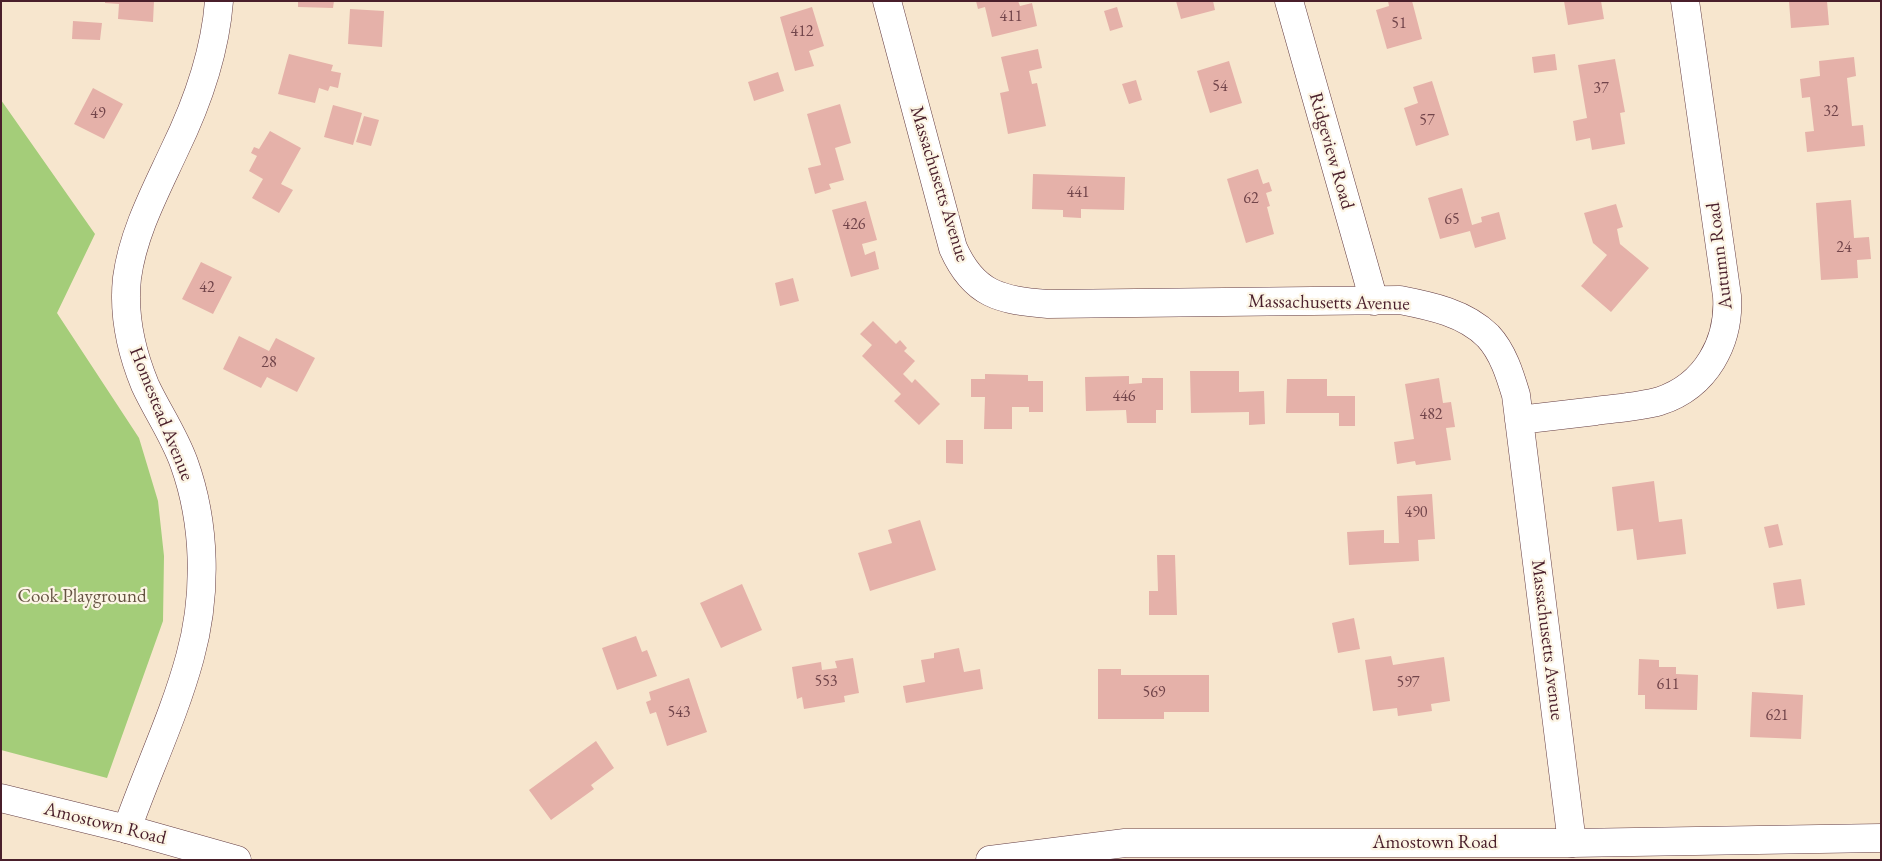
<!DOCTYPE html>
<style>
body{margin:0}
#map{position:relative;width:1882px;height:861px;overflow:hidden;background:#f7e6ce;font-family:"EB Garamond",serif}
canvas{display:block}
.frame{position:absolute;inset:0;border:2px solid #4a1f2b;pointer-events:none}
</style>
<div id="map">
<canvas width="1882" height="861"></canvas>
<div class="frame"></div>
</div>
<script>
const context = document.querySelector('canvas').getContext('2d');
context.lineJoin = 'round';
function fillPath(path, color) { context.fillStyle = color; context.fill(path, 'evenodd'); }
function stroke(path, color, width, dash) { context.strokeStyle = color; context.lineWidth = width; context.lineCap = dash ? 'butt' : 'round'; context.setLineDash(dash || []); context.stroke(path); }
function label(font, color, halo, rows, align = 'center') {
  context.font = font + ' "EB Garamond",serif'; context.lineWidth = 4.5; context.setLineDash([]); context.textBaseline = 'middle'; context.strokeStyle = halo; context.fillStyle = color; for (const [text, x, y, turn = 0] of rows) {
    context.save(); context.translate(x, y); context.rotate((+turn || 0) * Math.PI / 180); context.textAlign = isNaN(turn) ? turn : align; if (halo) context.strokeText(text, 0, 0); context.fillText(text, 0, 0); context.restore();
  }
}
const green = new Path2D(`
 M 1,100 L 95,234 L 57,313 L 139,438 L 158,501 L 164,556 L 163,621 L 107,778 L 1,750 Z`);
const building = new Path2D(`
 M 105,1 L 154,1 L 153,22 L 118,19 L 119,4 L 105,3 Z
 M 298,1 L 334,1 L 333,8 L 298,7 Z
 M 976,1 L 1018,1 L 1020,6 L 1032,3 L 1037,26 L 992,37 L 985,7 L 978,9 Z
 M 1176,1 L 1213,1 L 1215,10 L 1181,19 Z
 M 1388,1 L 1412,1 L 1422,39 L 1387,49 L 1376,10 L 1389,6 Z
 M 1564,1 L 1601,1 L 1604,19 L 1568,25 Z
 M 1789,1 L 1827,1 L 1829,25 L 1791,28 Z
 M 812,7 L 824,46 L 809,51 L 814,66 L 795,71 L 780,17 Z
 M 1117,7 L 1123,27 L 1110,31 L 1104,11 Z
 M 350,9 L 384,11 L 382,47 L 348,44 Z
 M 73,21 L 102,23 L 100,40 L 72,39 Z
 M 1038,49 L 1042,68 L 1029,71 L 1032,84 L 1037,83 L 1046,126 L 1008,134 L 1000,93 L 1009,91 L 1001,57 Z
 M 289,54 L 333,65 L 331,71 L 341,73 L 338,88 L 330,86 L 328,91 L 319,88 L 315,103 L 278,94 Z
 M 1555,54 L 1557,70 L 1534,73 L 1532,57 Z
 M 1854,57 L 1856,76 L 1847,78 L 1852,126 L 1863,125 L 1865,146 L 1807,152 L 1805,132 L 1814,131 L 1810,97 L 1802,98 L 1800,79 L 1820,76 L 1819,61 Z
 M 1615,59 L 1625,112 L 1620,113 L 1625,144 L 1592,150 L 1590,138 L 1576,141 L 1573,121 L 1587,118 L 1578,65 Z
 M 1229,61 L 1242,103 L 1210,113 L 1197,71 Z
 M 778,72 L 784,91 L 754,101 L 748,82 Z
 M 1136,80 L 1142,100 L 1129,104 L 1122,84 Z
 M 1432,81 L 1449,135 L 1416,146 L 1404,108 L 1418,103 L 1413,87 Z
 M 93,88 L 123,104 L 104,139 L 74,124 Z
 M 840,104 L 851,143 L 835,148 L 844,180 L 829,184 L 831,189 L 815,194 L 808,168 L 821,165 L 807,114 Z
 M 333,105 L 362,113 L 353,145 L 324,137 Z
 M 364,116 L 379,120 L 371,146 L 356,142 Z
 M 270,131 L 301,148 L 281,184 L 293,190 L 279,213 L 252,198 L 263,179 L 249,171 L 257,156 L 251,153 L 254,147 L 259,149 Z
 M 1258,169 L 1263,184 L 1269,182 L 1272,191 L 1266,193 L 1270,206 L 1267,207 L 1274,234 L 1246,243 L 1227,179 Z
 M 1033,174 L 1125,177 L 1124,210 L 1081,209 L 1081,218 L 1063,217 L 1063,210 L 1032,209 Z
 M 1462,188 L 1472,225 L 1482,222 L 1481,217 L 1499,212 L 1506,239 L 1475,248 L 1470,231 L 1440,239 L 1428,198 Z
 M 1851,200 L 1854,238 L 1869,237 L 1871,259 L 1857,260 L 1858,278 L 1821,280 L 1816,203 Z
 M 866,201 L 877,240 L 862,244 L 865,255 L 875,251 L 879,269 L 851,277 L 832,210 Z
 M 1616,204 L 1623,227 L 1617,229 L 1620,244 L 1649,268 L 1611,312 L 1581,286 L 1607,255 L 1593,243 L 1584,213 Z
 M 201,262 L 232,277 L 213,314 L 182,299 Z
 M 793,278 L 799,301 L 780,306 L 775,283 Z
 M 873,321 L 896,344 L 900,340 L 907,348 L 904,351 L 915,361 L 903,374 L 912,383 L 915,379 L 940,404 L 919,425 L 894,401 L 901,394 L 862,356 L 872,345 L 860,334 Z
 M 239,336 L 269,351 L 276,338 L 315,358 L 297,392 L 267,377 L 261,388 L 223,369 Z
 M 1190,371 L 1239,371 L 1239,392 L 1264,391 L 1265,424 L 1249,425 L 1249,412 L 1191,413 Z
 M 985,374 L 1028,375 L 1028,381 L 1043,381 L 1043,412 L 1029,412 L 1029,407 L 1012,407 L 1012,429 L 984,429 L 985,397 L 971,397 L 971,379 L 985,379 Z
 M 1129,376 L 1129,384 L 1142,383 L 1142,378 L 1163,378 L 1163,410 L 1156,410 L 1156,423 L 1127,423 L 1126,410 L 1086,411 L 1085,377 Z
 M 1439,378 L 1443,403 L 1451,402 L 1455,427 L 1446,428 L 1451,460 L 1416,465 L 1415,461 L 1397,464 L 1394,442 L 1414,439 L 1405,384 Z
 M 1287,379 L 1327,379 L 1327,396 L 1355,396 L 1355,426 L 1339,426 L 1339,413 L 1286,413 Z
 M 946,440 L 963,440 L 963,464 L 946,463 Z
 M 1654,481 L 1659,522 L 1682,519 L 1686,554 L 1637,560 L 1633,529 L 1617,531 L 1612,487 Z
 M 1432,494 L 1435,539 L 1418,540 L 1419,561 L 1349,565 L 1347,532 L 1384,530 L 1384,543 L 1399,543 L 1397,496 Z
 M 920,520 L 936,570 L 870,591 L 858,553 L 892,543 L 888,530 Z
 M 1778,524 L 1783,545 L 1769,548 L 1764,527 Z
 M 1157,555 L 1175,555 L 1177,615 L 1149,615 L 1149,591 L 1158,591 Z
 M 1801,579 L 1805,605 L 1777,609 L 1773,583 Z
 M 742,584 L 762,630 L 721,648 L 700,603 Z
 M 1354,618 L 1360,649 L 1338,653 L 1332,623 Z
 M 636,636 L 642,652 L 647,650 L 657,676 L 617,690 L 602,648 Z
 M 959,648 L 964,672 L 980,669 L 983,689 L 906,703 L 903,686 L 925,682 L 921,660 L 934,658 L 934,653 Z
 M 1391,656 L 1393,665 L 1444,657 L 1450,701 L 1431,704 L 1432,711 L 1398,716 L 1397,708 L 1373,711 L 1365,660 Z
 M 853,658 L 859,693 L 844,696 L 845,702 L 804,709 L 802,697 L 797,699 L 792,667 L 821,662 L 822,670 L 837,668 L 835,661 Z
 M 1639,659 L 1659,660 L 1659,667 L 1676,667 L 1676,674 L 1698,675 L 1697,710 L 1645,709 L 1645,695 L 1638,695 Z
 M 1098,669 L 1121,669 L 1121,675 L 1209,675 L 1209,712 L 1164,712 L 1164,719 L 1098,719 Z
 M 689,678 L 707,732 L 667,746 L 656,712 L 650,714 L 646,702 L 651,700 L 649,692 Z
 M 1752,692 L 1803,695 L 1801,739 L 1750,737 Z
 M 596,741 L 614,768 L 591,785 L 594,789 L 551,820 L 529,790 Z`);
const minor = new Path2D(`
 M 887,1 L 953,248 C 974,295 1000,300 1048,304 L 1400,300 C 1431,306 1465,313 1488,336 C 1503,352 1510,375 1516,395 L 1572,843
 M 1289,1 L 1374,301
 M 1519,420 C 1545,417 1570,414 1596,411 C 1617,408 1639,407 1660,401 C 1706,386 1730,342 1727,296 L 1685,1
 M 127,829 C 147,772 174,716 190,657 C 207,595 206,524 184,463 C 174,435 157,411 145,385 C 131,351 123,315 127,278 C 133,233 155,192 174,151 C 197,104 215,54 219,1`);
const tertiary = new Path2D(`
 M 1,798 L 127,829 L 237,860
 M 990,860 L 1125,843 L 1572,843 L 1881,838`);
const numberNames = [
 ["411",1011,17],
 ["51",1399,24],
 ["412",802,32],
 ["54",1220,87],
 ["37",1601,89],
 ["32",1831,112],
 ["49",98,114],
 ["57",1427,121],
 ["441",1078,193],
 ["62",1251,199],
 ["65",1452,220],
 ["426",854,225],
 ["24",1844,248],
 ["42",207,288],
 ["28",269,363],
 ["446",1124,397],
 ["482",1431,415],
 ["490",1416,513],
 ["553",826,682],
 ["597",1408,683],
 ["611",1668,685],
 ["569",1154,693],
 ["543",679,713],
 ["621",1777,716]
];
const streetNames = [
 ["Ridgeview Road",1331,151,74],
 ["Massachusetts Avenue",939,184,73],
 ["Autumn Road",1720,256,-97],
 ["Massachusetts Avenue",1329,303,1],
 ["Homestead Avenue",161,414,68],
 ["Massachusetts Avenue",1547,640,83],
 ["Amostown Road",105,824,14],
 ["Amostown Road",1435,843]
];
const parkNames = [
 ["Cook Playground",82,597]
];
fillPath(green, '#a4cd79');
fillPath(building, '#e5b1a9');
stroke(minor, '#643d43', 29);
stroke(tertiary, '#643d43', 29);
stroke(minor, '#fff', 28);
stroke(tertiary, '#fff', 28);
label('16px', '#71444a', null, numberNames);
label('19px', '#4a1f2b', '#fcf5e5', streetNames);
label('19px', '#655342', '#fcf5e5', parkNames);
</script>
